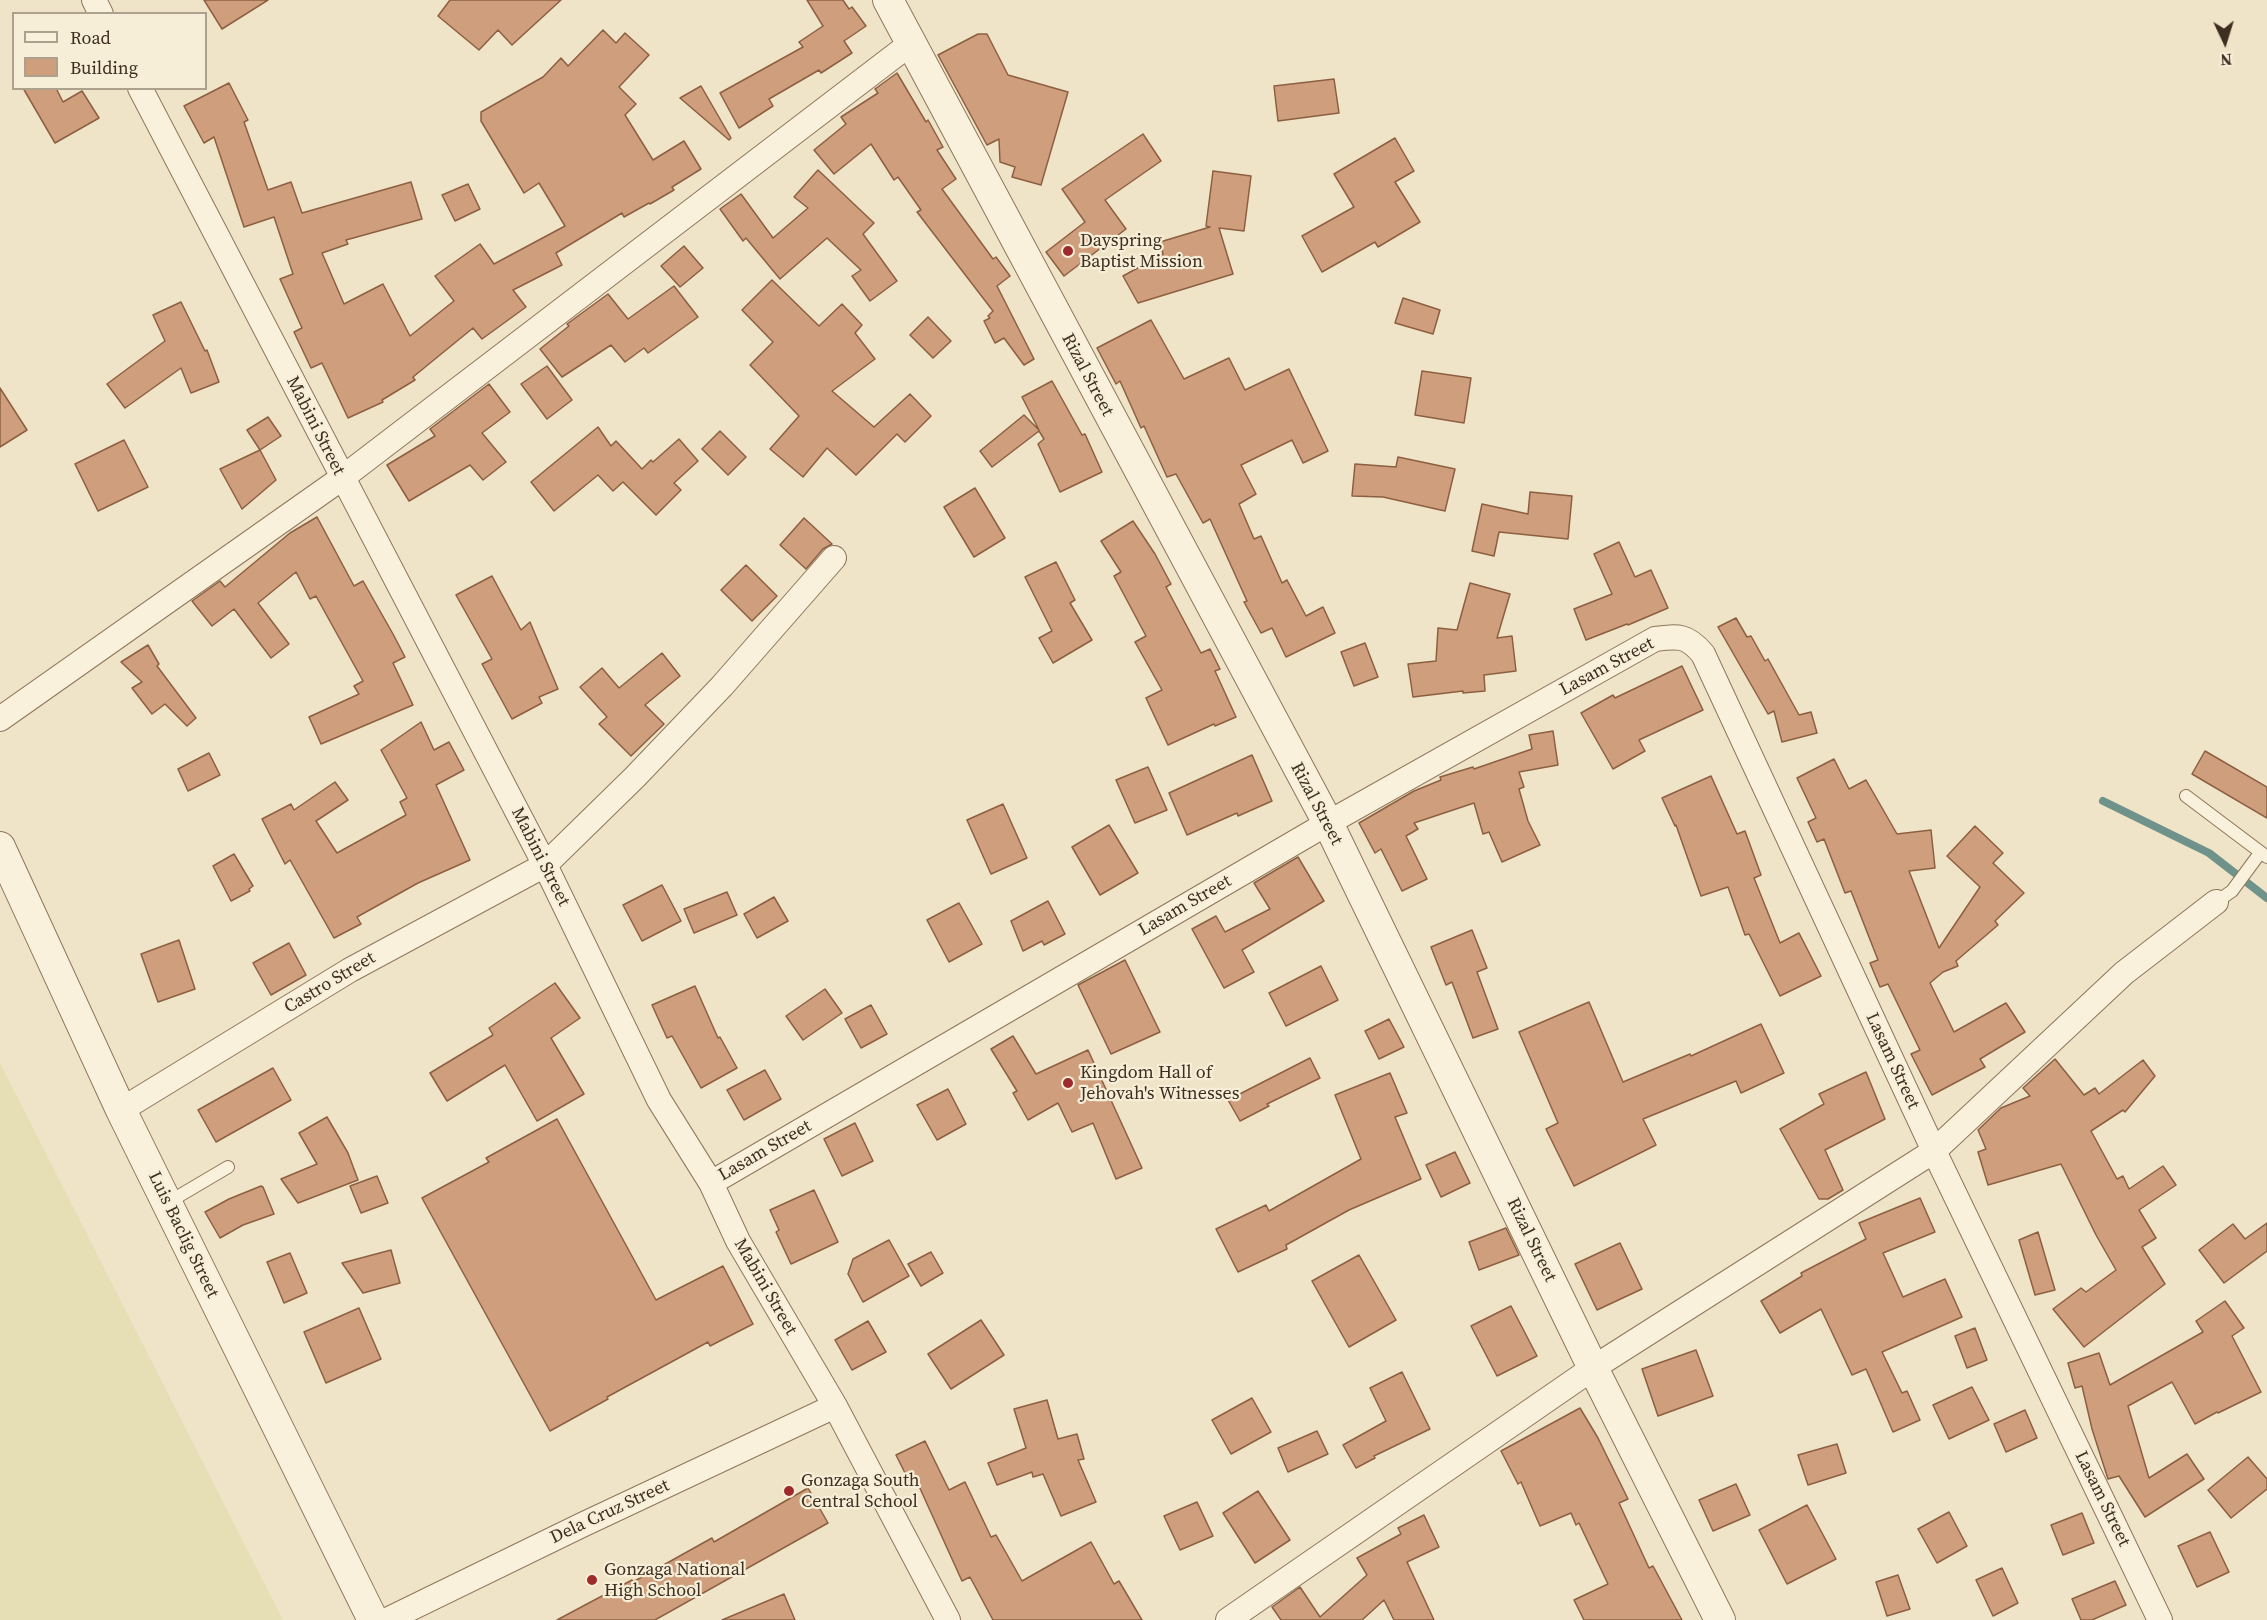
<!DOCTYPE html>
<style>
body{margin:0}
#map{position:relative;width:2267px;height:1620px;overflow:hidden;background:#f0e4c8;font-family:"Source Serif 4",serif}
canvas{display:block}
.legend{position:absolute;left:12px;top:12px;width:195px;height:78px;box-sizing:border-box;background:#f7eed8;border:2px solid #ada18e;margin:0;padding:8px 10px;list-style:none;font-size:18px;color:#3d2e20}
.legend li{display:flex;align-items:center;gap:12px;height:30px}
.legend b{width:30px;border:2px solid #ada18e}
.north{position:absolute;left:2195px;top:12px;width:60px;height:60px;-webkit-text-stroke:4px #f7eed8;paint-order:stroke;rotate:176deg;font-size:16px;font-weight:700;line-height:24px;text-align:center;color:#3d2e20}
.north::after{content:'';display:block;margin:auto;width:21px;height:27px;background:#3d2e20;clip-path:polygon(50% 0,100% 100%,50% 72%,0 100%)}
</style>
<div id="map">
<canvas width="2267" height="1620"></canvas>
<ul class="legend">
<li><b style="height:8px;background:#faf1dc"></b>Road</li>
<li><b style="height:16px;background:#cf9f7d"></b>Building</li>
</ul>
<div class="north">N</div>
</div>
<script>
const context = document.querySelector('canvas').getContext('2d');
context.lineJoin = 'round';
function fillPath(path, color) { context.fillStyle = color; context.fill(path, 'evenodd'); }
function stroke(path, color, width, dash) { context.strokeStyle = color; context.lineWidth = width; context.lineCap = dash ? 'butt' : 'round'; context.setLineDash(dash || []); context.stroke(path); }
function label(font, color, halo, rows, align = 'center') {
  context.font = font + ' "Source Serif 4",serif'; context.lineWidth = 4.5; context.setLineDash([]); context.textBaseline = 'middle'; context.strokeStyle = halo; context.fillStyle = color; for (const [text, x, y, turn = 0] of rows) {
    context.save(); context.translate(x, y); context.rotate((+turn || 0) * Math.PI / 180); context.textAlign = isNaN(turn) ? turn : align; if (halo) context.strokeText(text, 0, 0); context.fillText(text, 0, 0); context.restore();
  }
}
const farmland = new Path2D(`
 M 0,1063 L 283,1620 L 0,1620 Z`);
const stream = new Path2D(`
 M 2103,801 L 2209,853 L 2267,898`);
const building = new Path2D(`
 M 204,0 L 268,0 L 222,29 Z
 M 450,0 L 561,0 L 512,45 L 498,30 L 479,50 L 438,16 Z
 M 807,0 L 843,0 L 849,9 L 852,7 L 866,26 L 844,41 L 852,53 L 821,73 L 819,70 L 769,99 L 773,106 L 739,128 L 720,93 L 803,47 L 799,42 L 823,26 Z
 M 603,30 L 616,43 L 625,33 L 649,55 L 619,87 L 636,104 L 625,115 L 653,160 L 684,141 L 701,169 L 672,187 L 674,190 L 650,204 L 649,203 L 624,217 L 622,213 L 556,253 L 562,265 L 513,290 L 526,307 L 482,339 L 473,328 L 413,377 L 415,380 L 382,400 L 383,402 L 348,418 L 322,363 L 311,368 L 294,332 L 302,328 L 280,279 L 293,274 L 274,217 L 244,227 L 214,137 L 204,143 L 184,106 L 229,83 L 248,120 L 244,122 L 268,190 L 291,182 L 302,213 L 411,182 L 422,219 L 346,240 L 348,244 L 322,253 L 344,304 L 383,284 L 410,336 L 454,301 L 435,276 L 480,244 L 494,264 L 565,226 L 539,183 L 524,193 L 481,121 L 481,112 L 543,77 L 561,58 L 568,66 Z
 M 978,34 L 987,34 L 1008,75 L 1068,92 L 1041,185 L 1012,177 L 1015,167 L 1000,162 L 999,139 L 987,145 L 938,55 Z
 M 897,73 L 926,122 L 928,120 L 943,147 L 937,150 L 956,179 L 942,189 L 993,259 L 996,257 L 1010,276 L 997,286 L 1034,359 L 1024,365 L 1004,338 L 995,343 L 984,321 L 990,318 L 988,316 L 993,311 L 917,212 L 921,210 L 898,177 L 894,180 L 871,144 L 834,174 L 814,150 L 846,124 L 841,117 L 878,93 L 875,89 Z
 M 1334,79 L 1339,113 L 1278,121 L 1274,86 Z
 M 701,86 L 731,138 L 729,140 L 680,98 Z
 M 23,88 L 56,88 L 63,102 L 82,91 L 99,118 L 55,143 Z
 M 1143,134 L 1161,161 L 1105,200 L 1126,229 L 1064,276 L 1046,252 L 1085,222 L 1062,189 Z
 M 1395,138 L 1414,171 L 1395,182 L 1420,222 L 1378,247 L 1375,242 L 1322,272 L 1302,236 L 1354,207 L 1334,174 Z
 M 818,170 L 874,223 L 863,234 L 897,281 L 870,301 L 852,276 L 861,270 L 827,238 L 780,279 L 746,238 L 743,241 L 720,209 L 741,194 L 773,238 L 808,208 L 794,197 Z
 M 1213,171 L 1251,176 L 1244,231 L 1219,228 L 1233,274 L 1138,303 L 1123,276 L 1163,254 L 1160,242 L 1210,227 L 1206,226 Z
 M 468,184 L 480,209 L 455,221 L 442,195 Z
 M 684,246 L 703,268 L 680,287 L 661,266 Z
 M 772,280 L 819,326 L 842,304 L 862,325 L 855,333 L 875,359 L 832,391 L 874,427 L 910,394 L 931,416 L 905,442 L 897,434 L 856,475 L 827,448 L 803,477 L 770,449 L 799,416 L 750,365 L 773,342 L 742,310 Z
 M 674,286 L 698,317 L 648,353 L 644,348 L 625,362 L 611,345 L 562,377 L 540,349 L 569,326 L 567,324 L 608,294 L 628,319 Z
 M 1403,298 L 1440,310 L 1433,334 L 1395,323 Z
 M 181,302 L 205,351 L 207,350 L 219,382 L 191,393 L 181,368 L 125,408 L 107,384 L 165,341 L 153,315 Z
 M 928,317 L 951,341 L 933,358 L 910,335 Z
 M 1151,320 L 1184,379 L 1229,358 L 1245,390 L 1289,369 L 1328,451 L 1303,463 L 1292,440 L 1241,465 L 1256,494 L 1239,504 L 1254,539 L 1261,536 L 1282,583 L 1287,580 L 1306,616 L 1323,607 L 1335,633 L 1286,657 L 1272,628 L 1261,633 L 1244,602 L 1247,601 L 1210,519 L 1203,523 L 1176,474 L 1167,477 L 1144,426 L 1141,428 L 1120,381 L 1116,384 L 1097,348 Z
 M 547,366 L 572,400 L 547,419 L 521,384 Z
 M 1422,371 L 1471,378 L 1464,423 L 1415,415 Z
 M 1052,381 L 1082,435 L 1085,434 L 1102,472 L 1060,492 L 1038,444 L 1044,439 L 1039,431 L 992,467 L 980,451 L 1024,415 L 1039,430 L 1022,397 Z
 M 489,384 L 510,412 L 482,433 L 506,462 L 483,480 L 470,465 L 409,501 L 387,465 L 435,436 L 430,429 Z
 M 0,388 L 27,430 L 0,447 Z
 M 268,417 L 281,436 L 260,450 L 247,430 Z
 M 598,427 L 611,446 L 616,441 L 642,469 L 651,460 L 653,462 L 679,439 L 698,461 L 674,483 L 681,490 L 656,515 L 623,482 L 613,491 L 598,475 L 554,511 L 531,482 Z
 M 720,431 L 746,457 L 728,475 L 702,449 Z
 M 124,440 L 148,487 L 98,511 L 75,464 Z
 M 260,450 L 276,480 L 242,509 L 220,469 Z
 M 1398,457 L 1455,469 L 1445,511 L 1383,497 L 1352,496 L 1355,464 L 1396,467 Z
 M 975,488 L 1005,538 L 974,557 L 944,507 Z
 M 1530,492 L 1572,496 L 1568,539 L 1499,532 L 1494,556 L 1472,551 L 1482,504 L 1528,514 Z
 M 317,517 L 354,586 L 363,581 L 393,634 L 405,657 L 393,663 L 413,705 L 321,744 L 309,717 L 359,694 L 354,686 L 363,681 L 316,596 L 310,599 L 296,572 L 258,603 L 289,644 L 271,658 L 234,609 L 212,626 L 192,601 L 220,581 L 225,587 L 290,533 Z
 M 804,518 L 832,544 L 823,549 L 806,569 L 780,545 Z
 M 1133,521 L 1155,554 L 1171,584 L 1166,587 L 1201,653 L 1210,649 L 1220,669 L 1215,671 L 1236,717 L 1215,726 L 1214,724 L 1168,745 L 1146,698 L 1162,690 L 1135,642 L 1146,636 L 1114,576 L 1121,572 L 1101,541 Z
 M 1619,542 L 1635,577 L 1651,570 L 1668,608 L 1628,625 L 1627,624 L 1586,640 L 1574,609 L 1612,594 L 1594,554 Z
 M 1056,562 L 1075,600 L 1070,603 L 1092,640 L 1053,663 L 1039,638 L 1052,631 L 1025,577 Z
 M 746,565 L 777,596 L 752,621 L 721,590 Z
 M 492,576 L 521,630 L 530,622 L 558,689 L 539,697 L 542,703 L 512,719 L 482,664 L 492,659 L 456,595 Z
 M 1470,583 L 1510,594 L 1497,638 L 1512,636 L 1516,671 L 1484,675 L 1485,691 L 1463,693 L 1463,691 L 1413,697 L 1408,664 L 1436,661 L 1438,628 L 1457,630 Z
 M 1736,618 L 1747,637 L 1751,636 L 1765,661 L 1768,659 L 1799,715 L 1811,712 L 1817,733 L 1782,742 L 1774,711 L 1768,714 L 1718,627 Z
 M 1365,643 L 1378,677 L 1354,686 L 1341,652 Z
 M 148,645 L 159,664 L 157,666 L 196,718 L 187,726 L 165,704 L 152,714 L 132,688 L 142,682 L 121,662 Z
 M 662,653 L 680,676 L 645,705 L 664,724 L 631,756 L 599,724 L 607,717 L 580,687 L 602,668 L 619,688 Z
 M 1682,666 L 1703,710 L 1639,740 L 1645,751 L 1613,769 L 1581,713 L 1613,695 L 1615,698 Z
 M 421,722 L 434,750 L 449,742 L 464,770 L 436,785 L 470,860 L 418,883 L 357,917 L 361,924 L 334,938 L 290,860 L 285,864 L 262,819 L 291,804 L 294,810 L 335,782 L 348,800 L 316,821 L 337,853 L 406,815 L 400,802 L 407,798 L 381,750 Z
 M 1553,731 L 1558,765 L 1519,772 L 1524,787 L 1519,789 L 1528,821 L 1540,845 L 1502,862 L 1489,832 L 1483,834 L 1474,803 L 1414,823 L 1418,829 L 1406,836 L 1427,879 L 1402,891 L 1381,849 L 1375,853 L 1359,823 L 1414,791 L 1441,780 L 1440,777 L 1473,767 L 1474,769 L 1532,749 L 1529,735 Z
 M 2205,751 L 2267,787 L 2267,818 L 2192,774 Z
 M 209,753 L 220,775 L 188,791 L 178,769 Z
 M 1252,755 L 1272,801 L 1238,816 L 1237,813 L 1187,835 L 1169,793 Z
 M 1834,759 L 1849,789 L 1866,780 L 1897,834 L 1931,830 L 1935,868 L 1909,871 L 1939,948 L 1980,887 L 1947,856 L 1975,826 L 2003,853 L 1993,863 L 2024,893 L 1995,921 L 1998,925 L 1956,961 L 1958,966 L 1943,972 L 1930,983 L 1954,1032 L 2006,1003 L 2025,1032 L 1980,1059 L 1985,1067 L 1932,1095 L 1911,1054 L 1920,1050 L 1888,984 L 1880,987 L 1870,963 L 1878,960 L 1851,891 L 1845,893 L 1824,839 L 1817,842 L 1808,822 L 1816,818 L 1797,778 Z
 M 1148,767 L 1167,810 L 1135,823 L 1116,780 Z
 M 1711,776 L 1737,834 L 1745,831 L 1761,875 L 1754,878 L 1780,943 L 1799,933 L 1821,976 L 1780,996 L 1749,934 L 1745,935 L 1728,887 L 1701,896 L 1676,825 L 1675,826 L 1662,798 Z
 M 1003,804 L 1027,858 L 991,874 L 967,820 Z
 M 1109,825 L 1138,873 L 1100,895 L 1072,847 Z
 M 234,854 L 253,886 L 249,889 L 250,891 L 231,901 L 213,866 Z
 M 1298,857 L 1324,901 L 1242,950 L 1254,972 L 1224,988 L 1192,929 L 1216,916 L 1225,932 L 1270,909 L 1254,883 Z
 M 662,885 L 681,921 L 642,941 L 623,905 Z
 M 727,892 L 737,915 L 694,933 L 684,909 Z
 M 774,897 L 788,921 L 757,938 L 744,914 Z
 M 1048,901 L 1065,934 L 1044,945 L 1042,941 L 1023,951 L 1011,921 Z
 M 959,903 L 982,944 L 949,962 L 927,920 Z
 M 1472,930 L 1487,968 L 1477,972 L 1498,1029 L 1473,1038 L 1452,982 L 1446,985 L 1431,947 Z
 M 179,940 L 195,989 L 158,1002 L 141,954 Z
 M 289,943 L 306,975 L 271,995 L 253,963 Z
 M 1125,960 L 1160,1032 L 1111,1054 L 1078,985 Z
 M 1321,966 L 1338,1000 L 1286,1026 L 1269,993 Z
 M 555,983 L 580,1018 L 551,1038 L 584,1094 L 537,1121 L 505,1065 L 447,1101 L 430,1073 L 493,1035 L 489,1028 Z
 M 695,986 L 718,1038 L 720,1037 L 737,1068 L 701,1088 L 672,1036 L 667,1038 L 652,1005 Z
 M 825,989 L 842,1013 L 803,1040 L 786,1016 Z
 M 1589,1002 L 1623,1082 L 1690,1054 L 1691,1056 L 1761,1024 L 1784,1073 L 1741,1093 L 1736,1081 L 1643,1119 L 1656,1145 L 1574,1186 L 1546,1129 L 1558,1123 L 1519,1032 Z
 M 871,1005 L 887,1034 L 861,1048 L 845,1019 Z
 M 1389,1019 L 1404,1047 L 1379,1059 L 1365,1031 Z
 M 1013,1036 L 1036,1074 L 1088,1050 L 1142,1168 L 1116,1179 L 1093,1123 L 1072,1132 L 1058,1103 L 1028,1120 L 1013,1093 L 1017,1091 L 991,1049 Z
 M 1310,1058 L 1320,1078 L 1267,1104 L 1269,1106 L 1240,1121 L 1228,1100 Z
 M 2055,1059 L 2084,1095 L 2095,1088 L 2099,1094 L 2143,1060 L 2155,1076 L 2125,1112 L 2123,1110 L 2091,1131 L 2117,1179 L 2123,1176 L 2129,1189 L 2163,1166 L 2176,1185 L 2139,1210 L 2156,1238 L 2142,1247 L 2165,1284 L 2084,1347 L 2053,1309 L 2081,1288 L 2086,1292 L 2116,1270 L 2096,1235 L 2061,1164 L 1988,1185 L 1978,1152 L 1986,1149 L 1978,1130 L 2001,1108 L 2030,1096 L 2023,1088 Z
 M 273,1068 L 291,1100 L 216,1142 L 198,1110 Z
 M 765,1070 L 781,1099 L 744,1120 L 727,1090 Z
 M 1866,1072 L 1885,1119 L 1825,1150 L 1843,1190 L 1828,1199 L 1819,1199 L 1780,1129 L 1824,1104 L 1819,1094 Z
 M 1390,1073 L 1407,1113 L 1395,1117 L 1421,1179 L 1349,1210 L 1286,1245 L 1287,1249 L 1238,1272 L 1216,1229 L 1266,1205 L 1269,1211 L 1361,1159 L 1335,1095 Z
 M 948,1089 L 966,1124 L 937,1140 L 917,1105 Z
 M 327,1117 L 348,1153 L 358,1180 L 298,1203 L 281,1179 L 317,1164 L 299,1133 Z
 M 557,1119 L 656,1300 L 723,1266 L 753,1324 L 710,1346 L 708,1342 L 607,1397 L 608,1399 L 550,1431 L 422,1198 L 489,1162 L 486,1158 Z
 M 855,1123 L 873,1161 L 842,1176 L 824,1139 Z
 M 1455,1152 L 1470,1183 L 1441,1197 L 1426,1165 Z
 M 377,1176 L 388,1203 L 361,1213 L 350,1186 Z
 M 261,1186 L 263,1187 L 274,1214 L 243,1225 L 220,1238 L 205,1212 L 229,1199 Z
 M 814,1190 L 838,1242 L 791,1264 L 776,1232 L 779,1230 L 770,1210 Z
 M 1920,1198 L 1935,1232 L 1883,1253 L 1903,1297 L 1945,1279 L 1962,1317 L 1882,1352 L 1902,1393 L 1907,1391 L 1920,1420 L 1893,1432 L 1866,1369 L 1852,1375 L 1821,1309 L 1780,1333 L 1761,1301 L 1802,1276 L 1801,1273 L 1866,1239 L 1859,1223 Z
 M 2267,1223 L 2267,1251 L 2224,1283 L 2199,1250 L 2233,1224 L 2245,1239 Z
 M 1506,1228 L 1519,1255 L 1479,1270 L 1469,1242 Z
 M 2038,1232 L 2055,1290 L 2035,1295 L 2019,1240 Z
 M 889,1240 L 909,1276 L 863,1302 L 848,1274 L 853,1259 Z
 M 1620,1243 L 1642,1289 L 1597,1310 L 1575,1264 Z
 M 391,1250 L 400,1283 L 363,1293 L 342,1263 Z
 M 931,1252 L 943,1273 L 921,1286 L 908,1264 Z
 M 290,1253 L 307,1293 L 284,1303 L 267,1262 Z
 M 1359,1255 L 1396,1320 L 1349,1347 L 1312,1281 Z
 M 2225,1301 L 2244,1328 L 2232,1336 L 2261,1392 L 2218,1413 L 2217,1412 L 2195,1424 L 2172,1382 L 2128,1406 L 2149,1478 L 2187,1454 L 2204,1479 L 2145,1517 L 2119,1476 L 2108,1479 L 2092,1429 L 2082,1386 L 2075,1388 L 2068,1363 L 2099,1353 L 2110,1385 L 2203,1332 L 2196,1321 Z
 M 1511,1306 L 1537,1356 L 1497,1376 L 1471,1326 Z
 M 359,1308 L 381,1359 L 326,1383 L 304,1332 Z
 M 981,1320 L 1004,1355 L 951,1389 L 928,1354 Z
 M 868,1321 L 886,1352 L 852,1370 L 835,1340 Z
 M 1975,1328 L 1987,1360 L 1967,1368 L 1955,1336 Z
 M 1696,1350 L 1713,1396 L 1658,1416 L 1642,1369 Z
 M 1402,1372 L 1430,1429 L 1374,1456 L 1375,1458 L 1356,1468 L 1343,1445 L 1386,1421 L 1370,1388 Z
 M 1972,1387 L 1989,1420 L 1949,1439 L 1933,1405 Z
 M 1252,1398 L 1271,1432 L 1231,1454 L 1212,1420 Z
 M 1047,1400 L 1058,1439 L 1077,1434 L 1084,1459 L 1078,1460 L 1096,1502 L 1061,1516 L 1043,1474 L 1033,1477 L 1032,1472 L 997,1485 L 988,1463 L 1026,1448 L 1014,1409 Z
 M 1580,1408 L 1598,1438 L 1628,1499 L 1619,1503 L 1649,1568 L 1653,1566 L 1682,1620 L 1584,1620 L 1574,1600 L 1608,1584 L 1579,1523 L 1576,1525 L 1571,1513 L 1540,1526 L 1521,1482 L 1518,1484 L 1501,1451 Z
 M 2025,1410 L 2037,1438 L 2006,1452 L 1994,1424 Z
 M 1317,1431 L 1328,1454 L 1288,1472 L 1278,1448 Z
 M 925,1441 L 949,1490 L 965,1482 L 991,1537 L 996,1535 L 1022,1581 L 1091,1542 L 1114,1584 L 1119,1581 L 1142,1620 L 993,1620 L 970,1577 L 962,1581 L 918,1484 L 912,1487 L 896,1455 Z
 M 1837,1444 L 1846,1473 L 1808,1485 L 1798,1455 Z
 M 2248,1457 L 2267,1479 L 2267,1489 L 2231,1518 L 2208,1490 Z
 M 1736,1484 L 1750,1515 L 1713,1531 L 1699,1500 Z
 M 808,1488 L 828,1523 L 655,1620 L 557,1620 L 632,1580 L 633,1582 L 712,1538 L 714,1542 Z
 M 1258,1491 L 1290,1540 L 1255,1563 L 1223,1513 Z
 M 1197,1502 L 1213,1536 L 1180,1550 L 1164,1516 Z
 M 1807,1505 L 1836,1559 L 1787,1584 L 1759,1530 Z
 M 1949,1512 L 1967,1546 L 1937,1563 L 1918,1529 Z
 M 2082,1513 L 2094,1543 L 2063,1555 L 2051,1525 Z
 M 1424,1515 L 1439,1547 L 1407,1562 L 1434,1620 L 1394,1620 L 1384,1600 L 1362,1620 L 1281,1620 L 1272,1607 L 1300,1587 L 1320,1617 L 1367,1575 L 1357,1558 L 1401,1534 L 1398,1528 Z
 M 2210,1532 L 2229,1572 L 2197,1587 L 2178,1546 Z
 M 2002,1568 L 2018,1603 L 1993,1616 L 1976,1580 Z
 M 1898,1575 L 1910,1609 L 1887,1616 L 1876,1582 Z
 M 2115,1581 L 2126,1605 L 2092,1620 L 2081,1620 L 2072,1599 Z
 M 784,1594 L 795,1620 L 722,1620 Z`);
const service = new Path2D(`
 M 2186,796 L 2267,857
 M 2216,902 L 2232,891 L 2260,853
 M 167,1203 L 228,1167`);
const minor = new Path2D(`
 M 94,0 L 101,14
 M 140,88 L 545,865 L 659,1100 L 711,1183 L 738,1241 L 835,1406 L 948,1620
 M 0,719 L 342,478 L 910,44
 M 121,1110 L 350,970 L 545,865 L 635,777 L 722,686 L 834,558
 M 711,1183 L 1328,823 L 1655,639 C 1679,636 1687,635 1703,654 L 1934,1151 L 2160,1620
 M 387,1620 L 582,1525 L 835,1406
 M 1228,1620 L 1593,1368 L 1934,1151 L 2124,973 L 2216,902`);
const tertiary = new Path2D(`
 M 888,0 L 1328,823 L 1593,1368 L 1720,1620
 M 0,847 L 121,1110 L 373,1620`);
const markers = [
 [1068,251,6,"#9e2a2b"],
 [1068,1083,6,"#9e2a2b"],
 [789,1491,6,"#9e2a2b"],
 [592,1580,6,"#9e2a2b"]
];
const poiNames = [
 ["Dayspring",1080,241],
 ["Baptist Mission",1080,262],
 ["Kingdom Hall of",1080,1073],
 ["Jehovah's Witnesses",1080,1094],
 ["Gonzaga South",801,1481],
 ["Central School",801,1502],
 ["Gonzaga National",604,1570],
 ["High School",604,1591]
];
const streetNames = [
 ["Rizal Street",1087,375,62],
 ["Mabini Street",315,426,63],
 ["Lasam Street",1607,667,-28],
 ["Rizal Street",1316,804,62],
 ["Mabini Street",540,857,63],
 ["Lasam Street",1185,906,-30],
 ["Castro Street",330,983,-31],
 ["Lasam Street",1892,1061,65],
 ["Lasam Street",765,1151,-30],
 ["Luis Baclig Street",183,1235,64],
 ["Rizal Street",1531,1240,64],
 ["Mabini Street",765,1287,60],
 ["Lasam Street",2102,1499,64],
 ["Dela Cruz Street",610,1512,-25]
];
fillPath(farmland, '#e6deb5');
stroke(stream, '#6f938a', 8);
fillPath(building, '#cf9f7d');
stroke(building, '#8d5f41', 1.5);
stroke(service, '#8d765c', 14);
stroke(minor, '#8d765c', 26);
stroke(tertiary, '#8d765c', 32);
stroke(service, '#faf1dc', 12);
stroke(minor, '#faf1dc', 24);
stroke(tertiary, '#faf1dc', 30);
for (const [x, y, r, color] of markers) { const dot = new Path2D(); dot.arc(x, y, r, 0, 2 * Math.PI); context.fillStyle = color; context.fill(dot); stroke(dot, '#f7eed8', 2); }
label('18px', '#3d2e20', '#f7eed8', poiNames, 'left');
label('18px', '#3d2e20', '#f7eed8', streetNames);
</script>
